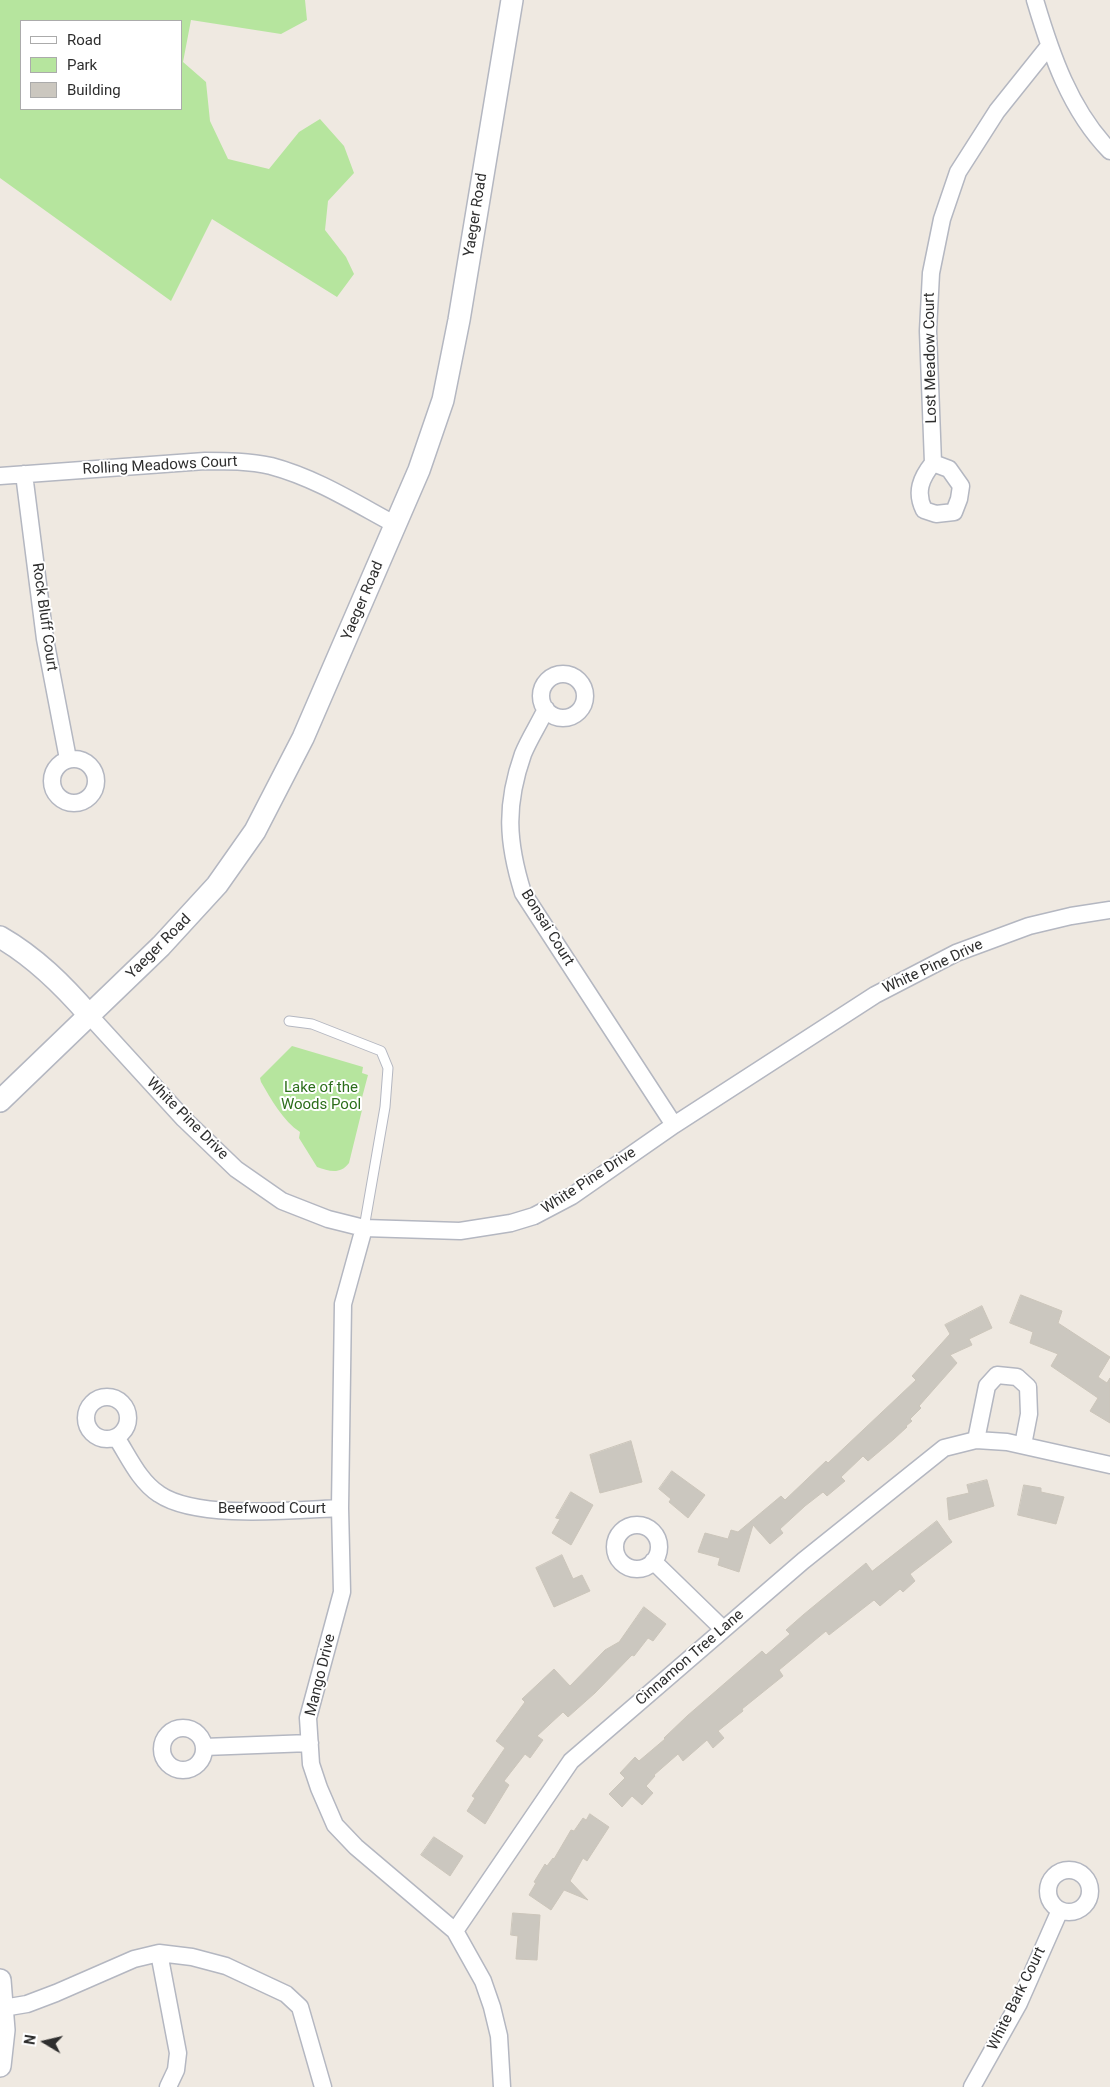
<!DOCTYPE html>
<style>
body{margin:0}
#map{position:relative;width:1110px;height:2087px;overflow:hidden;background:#efe9e1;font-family:Roboto,sans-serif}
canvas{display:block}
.legend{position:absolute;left:20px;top:20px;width:162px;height:90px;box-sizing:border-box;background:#fff;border:1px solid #ababab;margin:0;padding:6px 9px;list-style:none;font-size:15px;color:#2e2e2e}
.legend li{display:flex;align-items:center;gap:10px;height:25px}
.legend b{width:25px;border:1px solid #ababab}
.north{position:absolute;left:20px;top:2017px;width:50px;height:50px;-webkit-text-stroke:4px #fff;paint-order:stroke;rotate:279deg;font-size:14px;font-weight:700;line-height:20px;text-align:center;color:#2e2e2e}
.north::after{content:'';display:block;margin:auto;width:18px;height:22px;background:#2e2e2e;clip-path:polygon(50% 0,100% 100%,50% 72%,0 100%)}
</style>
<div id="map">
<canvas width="1110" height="2087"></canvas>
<ul class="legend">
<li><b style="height:6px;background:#fff"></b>Road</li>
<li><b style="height:14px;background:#b6e59e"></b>Park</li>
<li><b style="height:14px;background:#cbc7bf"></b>Building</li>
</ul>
<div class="north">N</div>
</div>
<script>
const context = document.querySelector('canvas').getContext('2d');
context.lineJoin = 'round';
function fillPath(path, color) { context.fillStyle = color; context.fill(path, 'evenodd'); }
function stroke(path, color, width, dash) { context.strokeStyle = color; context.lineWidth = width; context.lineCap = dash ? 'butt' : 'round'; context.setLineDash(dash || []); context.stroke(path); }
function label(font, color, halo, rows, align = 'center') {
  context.font = font + ' Roboto,sans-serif'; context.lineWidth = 4; context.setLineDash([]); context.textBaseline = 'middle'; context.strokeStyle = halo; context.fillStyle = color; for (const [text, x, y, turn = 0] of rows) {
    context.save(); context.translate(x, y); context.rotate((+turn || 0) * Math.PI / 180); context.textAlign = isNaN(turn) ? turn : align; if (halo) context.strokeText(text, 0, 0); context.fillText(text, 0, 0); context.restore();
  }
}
const green = new Path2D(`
 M 0,0 L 305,0 L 307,20 L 281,34 L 191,20 L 183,62 L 206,82 L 210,121 L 228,159 L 269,169 L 299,132 L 320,119 L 344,146 L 354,173 L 328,201 L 325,230 L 346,257 L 354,274 L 337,297 L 212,219 L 171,301 L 0,178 ZM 21,21 L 181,21 L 181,109 L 21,109 Z
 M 292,1046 L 363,1067 L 362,1073 L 368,1075 L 359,1109 L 362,1110 L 349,1163 C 340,1175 329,1171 317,1167 L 299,1138 L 300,1132 C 283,1121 271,1099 261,1082 L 260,1078 Z`);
const building = new Path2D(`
 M 1021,1295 L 1062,1311 L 1058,1323 L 1110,1357 L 1098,1377 L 1107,1383 L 1110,1378 L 1110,1423 L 1090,1411 L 1098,1398 L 1051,1366 L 1058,1354 L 1030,1343 L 1033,1332 L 1010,1323 Z
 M 982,1306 L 992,1328 L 969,1339 L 972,1345 L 950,1355 L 957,1363 L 919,1406 L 921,1408 L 910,1419 L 912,1421 L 906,1426 L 907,1427 L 894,1439 L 868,1461 L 863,1456 L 841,1477 L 845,1481 L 827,1496 L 823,1492 L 805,1506 L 780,1529 L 783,1533 L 770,1544 L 753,1525 L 739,1572 L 718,1565 L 720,1558 L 698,1552 L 705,1533 L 728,1539 L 731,1530 L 738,1532 L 781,1496 L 785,1500 L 826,1461 L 828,1463 L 916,1380 L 912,1376 L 950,1334 L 945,1325 Z
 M 631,1441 L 642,1482 L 600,1493 L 590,1455 Z
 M 672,1471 L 705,1495 L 688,1518 L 669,1502 L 671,1499 L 659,1489 Z
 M 987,1480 L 994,1506 L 949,1520 L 947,1498 L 969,1493 L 967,1485 Z
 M 1024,1485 L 1041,1488 L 1041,1492 L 1064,1497 L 1056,1524 L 1018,1515 Z
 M 571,1492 L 593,1505 L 571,1545 L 552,1533 L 560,1519 L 556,1518 Z
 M 937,1521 L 952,1542 L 910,1574 L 915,1581 L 903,1592 L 900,1589 L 880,1606 L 874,1600 L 829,1635 L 826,1631 L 779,1670 L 783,1676 L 742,1709 L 743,1711 L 718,1731 L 724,1738 L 713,1748 L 707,1740 L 683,1761 L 678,1754 L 654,1775 L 655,1776 L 646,1786 L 653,1793 L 642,1805 L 632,1796 L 622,1807 L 609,1794 L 625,1778 L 620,1773 L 635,1757 L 639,1761 L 665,1739 L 664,1738 L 687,1716 L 762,1651 L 766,1655 L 790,1634 L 786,1630 L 803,1615 L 866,1563 L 872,1571 Z
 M 562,1555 L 573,1579 L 582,1575 L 590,1591 L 554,1607 L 536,1568 Z
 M 644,1607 L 666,1624 L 653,1641 L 648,1638 L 634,1656 L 632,1655 L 595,1693 L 568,1717 L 563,1712 L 537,1736 L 543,1740 L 530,1758 L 525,1754 L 504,1781 L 509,1785 L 485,1824 L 467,1811 L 475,1798 L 472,1796 L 505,1748 L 496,1741 L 525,1702 L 522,1699 L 554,1669 L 570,1686 L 605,1650 L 619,1642 Z
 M 590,1814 L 609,1827 L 587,1861 L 583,1858 L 570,1881 L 588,1900 L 564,1890 L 551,1910 L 529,1895 L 536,1883 L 534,1882 L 545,1864 L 547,1866 L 553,1858 L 554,1859 L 571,1830 L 574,1831 L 583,1818 L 586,1820 Z
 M 434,1837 L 463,1856 L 450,1876 L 421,1855 Z
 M 513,1913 L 540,1915 L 537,1960 L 516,1959 L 518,1936 L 511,1935 Z`);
const service = new Path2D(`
 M 289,1021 L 312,1024 L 381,1051 L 388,1068 L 385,1107 L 364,1228`);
const minor = new Path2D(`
 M 1035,0 C 1051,54 1070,110 1110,151
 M 933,463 L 949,469 L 961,486 L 959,499 L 954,512 L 936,514 L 924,510 C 915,492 921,478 933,463 L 928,331 L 931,273 L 942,219 L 958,172 L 997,111 L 1049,46
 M 24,474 L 45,639 L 68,759
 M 0,476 L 205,461 C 227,461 249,461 271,466 C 316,478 355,503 396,525
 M541 696a22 22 0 1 1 44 0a22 22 0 1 1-44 0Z
 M 546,709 C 539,724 529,739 523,754 C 505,805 507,842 523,893 L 674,1125
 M52 781a22 22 0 1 1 44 0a22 22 0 1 1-44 0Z
 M 89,1015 L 184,1119 L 236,1169 L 282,1201 L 328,1219 L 364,1228 L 460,1231 L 511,1223 L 534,1216 L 572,1196 L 674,1125 L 875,995 L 956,953 L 1029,926 L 1071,916 L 1110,910
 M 364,1228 L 343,1304 L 340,1508 L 342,1592 L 308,1718 L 311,1764 L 319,1788 L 335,1825 L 356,1847 L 455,1931 L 483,1981 L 492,2007 L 499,2036 L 502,2087
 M86 1418a21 21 0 1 1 42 0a21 21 0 1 1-42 0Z
 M 116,1437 C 129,1457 139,1481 159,1494 C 197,1520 294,1510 340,1508
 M 976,1440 L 987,1386 L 997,1375 L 1017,1377 L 1028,1387 L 1029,1414 L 1023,1445
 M615 1547a22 22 0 1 1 44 0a22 22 0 1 1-44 0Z
 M 653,1561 L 723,1629
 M162 1749a21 21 0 1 1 42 0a21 21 0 1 1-42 0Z
 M 204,1747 L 310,1743
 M1048 1891a21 21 0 1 1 42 0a21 21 0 1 1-42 0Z
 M 455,1931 L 571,1761 L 803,1561 L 944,1448 L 976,1440 L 1007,1442 L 1110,1465
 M 159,1953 L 178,2053 L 176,2070 L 168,2087
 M 3,2008 L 27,2004 L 56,1993 L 134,1959 L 159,1953 L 192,1957 L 226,1966 L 286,1994 L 300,2007 L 323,2087
 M 972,2087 L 1019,2003 L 1060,1910`);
const tertiary = new Path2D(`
 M 0,937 C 35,957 63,985 89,1015
 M 0,1101 L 161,946 L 217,885 L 255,831 L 303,738 L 419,470 L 443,400 L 459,320 L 512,0
 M 0,1980 L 4,2030 L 0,2066`);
const streetNames = [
 ["Yaeger Road",476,215,-81],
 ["Lost Meadow Court",931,358,-91],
 ["Rolling Meadows Court",160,466,-3],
 ["Yaeger Road",363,601,-67],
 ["Rock Bluff Court",44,617,82],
 ["Bonsai Court",547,928,58],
 ["Yaeger Road",159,947,-45],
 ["White Pine Drive",933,967,-25],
 ["White Pine Drive",187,1119,45],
 ["White Pine Drive",589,1181,-33],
 ["Beefwood Court",272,1509],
 ["Cinnamon Tree Lane",690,1658,-41],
 ["Mango Drive",321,1675,-76],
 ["White Bark Court",1017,1999,-64]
];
const parkNames = [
 ["Lake of the",321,1088],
 ["Woods Pool",321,1105]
];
fillPath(green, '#b6e59e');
fillPath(building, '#cbc7bf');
stroke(building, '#cbc5ba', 1);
stroke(service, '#b4b7c1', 11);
stroke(minor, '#b4b7c1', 19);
stroke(tertiary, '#b4b7c1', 24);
stroke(service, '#fff', 9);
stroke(minor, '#fff', 16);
stroke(tertiary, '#fff', 21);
label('15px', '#2e2e2e', '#fff', streetNames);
label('15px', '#2c6e1b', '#fff', parkNames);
</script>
